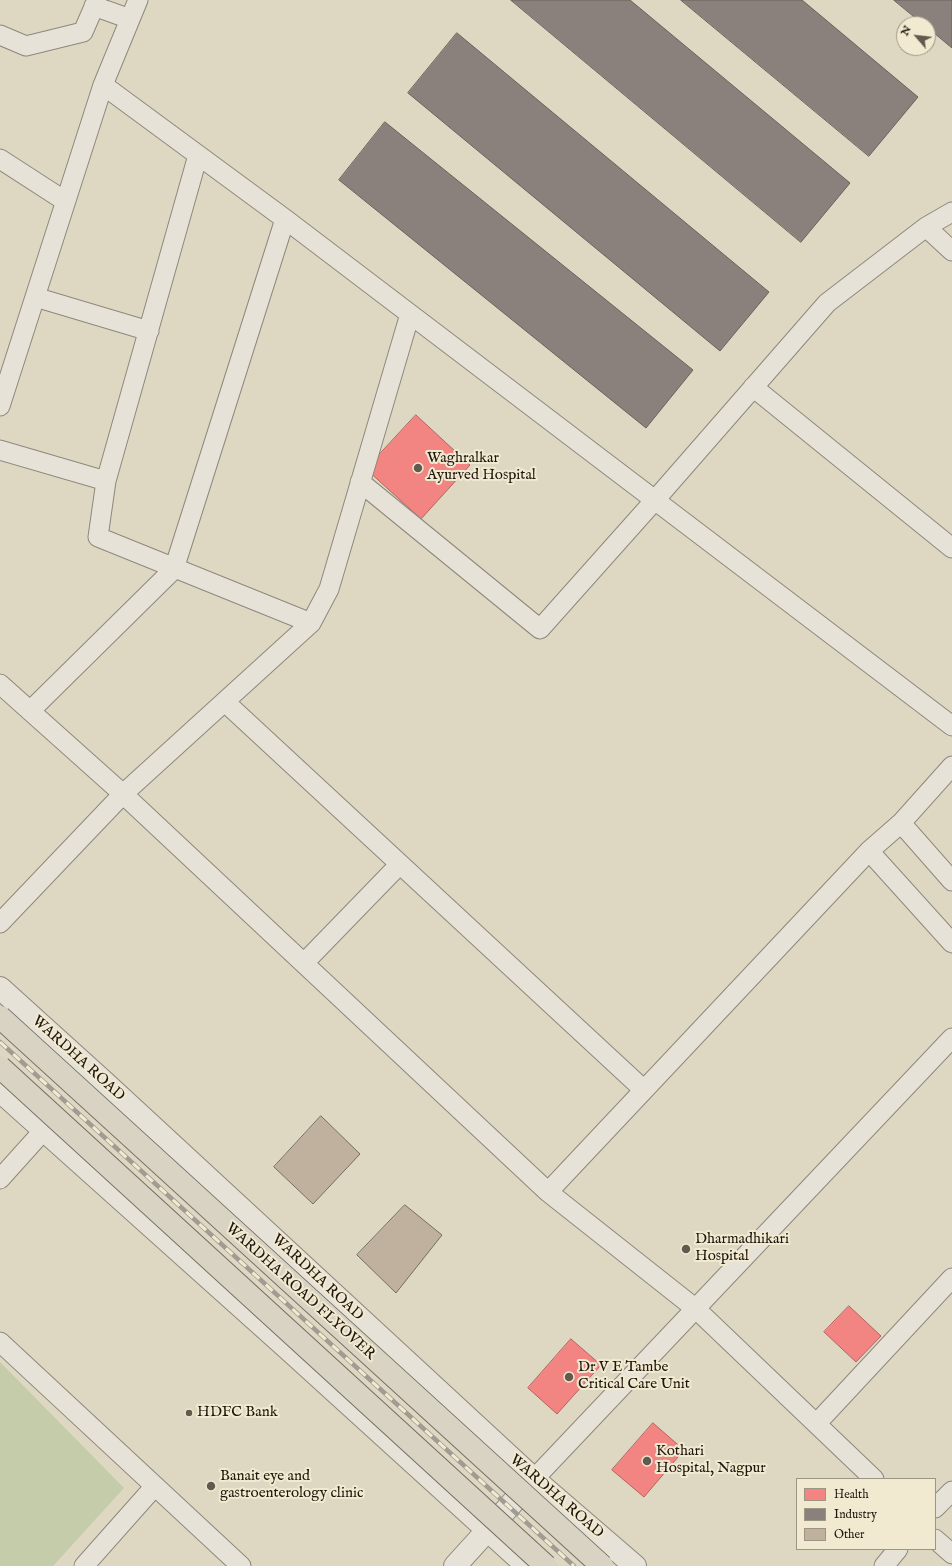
<!DOCTYPE html>
<style>
body{margin:0}
#map{position:relative;width:952px;height:1566px;overflow:hidden;background:#ded8c3;font-family:"IM FELL English",serif}
canvas{display:block}
.legend{position:absolute;left:796px;top:1478px;width:140px;height:72px;box-sizing:border-box;background:#f1ead1;border:1px solid #9d9583;margin:0;padding:5px 7px;list-style:none;font-size:12px;color:#20160f}
.legend li{display:flex;align-items:center;gap:8px;height:20px}
.legend b{width:20px;border:1px solid #9d9583}
.north{position:absolute;left:896px;top:16px;width:40px;height:40px;box-sizing:border-box;background:#f1ead1;border:1px solid #9d9583;border-radius:50%;rotate:298deg;font-size:11px;font-weight:700;line-height:16px;text-align:center;color:#20160f}
.north::after{content:'';display:block;margin:auto;width:14px;height:18px;background:#625a4e;clip-path:polygon(50% 0,100% 100%,50% 72%,0 100%)}
</style>
<div id="map">
<canvas width="952" height="1566"></canvas>
<ul class="legend">
<li><b style="height:11px;background:#f28482"></b>Health</li>
<li><b style="height:11px;background:#8a817c"></b>Industry</li>
<li><b style="height:11px;background:#c0b09e"></b>Other</li>
</ul>
<div class="north">N</div>
</div>
<script>
const context = document.querySelector('canvas').getContext('2d');
context.lineJoin = 'round';
function fillPath(path, color) { context.fillStyle = color; context.fill(path, 'evenodd'); }
function stroke(path, color, width, dash) { context.strokeStyle = color; context.lineWidth = width; context.lineCap = dash ? 'butt' : 'round'; context.setLineDash(dash || []); context.stroke(path); }
function label(font, color, halo, rows, align = 'center') {
  context.font = font + ' "IM FELL English",serif'; context.lineWidth = 4; context.setLineDash([]); context.textBaseline = 'middle'; context.strokeStyle = halo; context.fillStyle = color; for (const [text, x, y, turn = 0] of rows) {
    context.save(); context.translate(x, y); context.rotate((+turn || 0) * Math.PI / 180); context.textAlign = isNaN(turn) ? turn : align; if (halo) context.strokeText(text, 0, 0); context.fillText(text, 0, 0); context.restore();
  }
}
const green = new Path2D(`
 M 0,1362 L 124,1488 L 53,1566 L 0,1566 Z`);
const health = new Path2D(`
 M 416,415 L 470,465 L 421,519 L 366,469 Z
 M 849,1306 L 881,1336 L 856,1362 L 824,1332 Z
 M 571,1339 L 601,1365 L 557,1414 L 528,1388 Z
 M 653,1423 L 684,1450 L 644,1497 L 612,1470 Z`);
const industry = new Path2D(`
 M 511,0 L 630,0 L 850,183 L 801,242 Z
 M 681,0 L 802,0 L 918,97 L 869,156 Z
 M 894,0 L 952,0 L 952,48 L 928,28 L 928,24 L 923,24 Z
 M 457,33 L 769,292 L 720,351 L 408,93 Z
 M 385,122 L 693,370 L 646,428 L 339,180 Z`);
const building = new Path2D(`
 M 321,1116 L 360,1154 L 313,1204 L 274,1167 Z
 M 405,1205 L 442,1235 L 396,1293 L 357,1255 Z`);
const minor = new Path2D(`
 M 94,6 L 130,19
 M 0,35 L 26,46 L 83,32 L 97,0
 M 103,85 L 285,219 L 952,726
 M 198,155 L 106,481 L 98,537 L 311,623
 M 0,159 L 65,201
 M 926,227 L 952,251
 M 35,297 L 149,331
 M 753,387 L 952,548
 M 0,406 L 103,85 L 138,0
 M 0,450 L 106,481
 M 360,482 L 540,629 L 655,500 L 827,303 L 926,227 L 952,212
 M 0,684 L 123,794 L 548,1192 L 696,1309 L 874,1479
 M 225,702 L 644,1090
 M 30,711 L 174,569 L 285,219
 M 901,823 L 952,881
 M 869,851 L 952,943
 M 0,923 L 123,794 L 311,623 L 329,589 L 410,314
 M 304,963 L 400,864
 M 0,1179 L 44,1130
 M 548,1192 L 869,851 L 901,823 L 952,766
 M 0,1342 L 241,1566
 M 817,1423 L 952,1278
 M 534,1479 L 952,1038
 M 935,1508 L 952,1491
 M 935,1539 L 952,1554
 M 84,1566 L 155,1486
 M 884,1566 L 898,1549`);
const tertiary = new Path2D(`
 M 0,988 L 104,1082 L 534,1479 L 635,1566
 M 0,1091 L 286,1347 L 527,1566
 M 455,1566 L 534,1479`);
const rail = new Path2D(`
 M 0,1042 L 574,1566
 M 0,1059 L 555,1566`);
const trunkBridge = new Path2D(`
 M 0,1017 L 602,1566
 M 0,1067 L 546,1566`);
const markers = [
 [418,468,5,"#625a4e"],
 [686,1249,5,"#625a4e"],
 [569,1377,5,"#625a4e"],
 [189,1413,4,"#625a4e"],
 [647,1461,5,"#625a4e"],
 [211,1486,5,"#625a4e"]
];
const poiNames = [
 ["Waghralkar",427,459],
 ["Ayurved Hospital",427,476],
 ["Dharmadhikari",695,1240],
 ["Hospital",695,1257],
 ["Dr V E Tambe",578,1368],
 ["Critical Care Unit",578,1385],
 ["HDFC Bank",197,1413],
 ["Kothari",656,1452],
 ["Hospital, Nagpur",656,1469],
 ["Banait eye and",220,1477],
 ["gastroenterology clinic",220,1494]
];
const streetNames = [
 ["WARDHA ROAD",78,1059,42],
 ["WARDHA ROAD",317,1278,43],
 ["WARDHA ROAD FLYOVER",300,1292,42],
 ["WARDHA ROAD",556,1497,41]
];
fillPath(green, '#c5cca9');
fillPath(health, '#f28482');
stroke(health, '#b36360', 1);
fillPath(industry, '#8a817c');
stroke(industry, '#6a615b', 1);
fillPath(building, '#c0b09e');
stroke(building, '#726e63', 1);
stroke(minor, '#8d887c', 21);
stroke(tertiary, '#8d887c', 24);
stroke(minor, '#e6e2d7', 19);
stroke(tertiary, '#e6e2d7', 22);
stroke(rail, '#a09c93', 4.5);
stroke(rail, '#f1ead1', 3, [9]);
stroke(trunkBridge, '#726e63', 24, []);
stroke(trunkBridge, '#d9d3c3', 22);
for (const [x, y, r, color] of markers) { const dot = new Path2D(); dot.arc(x, y, r, 0, 2 * Math.PI); context.fillStyle = color; context.fill(dot); stroke(dot, '#f1ead1', 1.5); }
label('15px', '#20160f', '#f1ead1', poiNames, 'left');
label('15px', '#20160f', '#f1ead1', streetNames);
</script>
